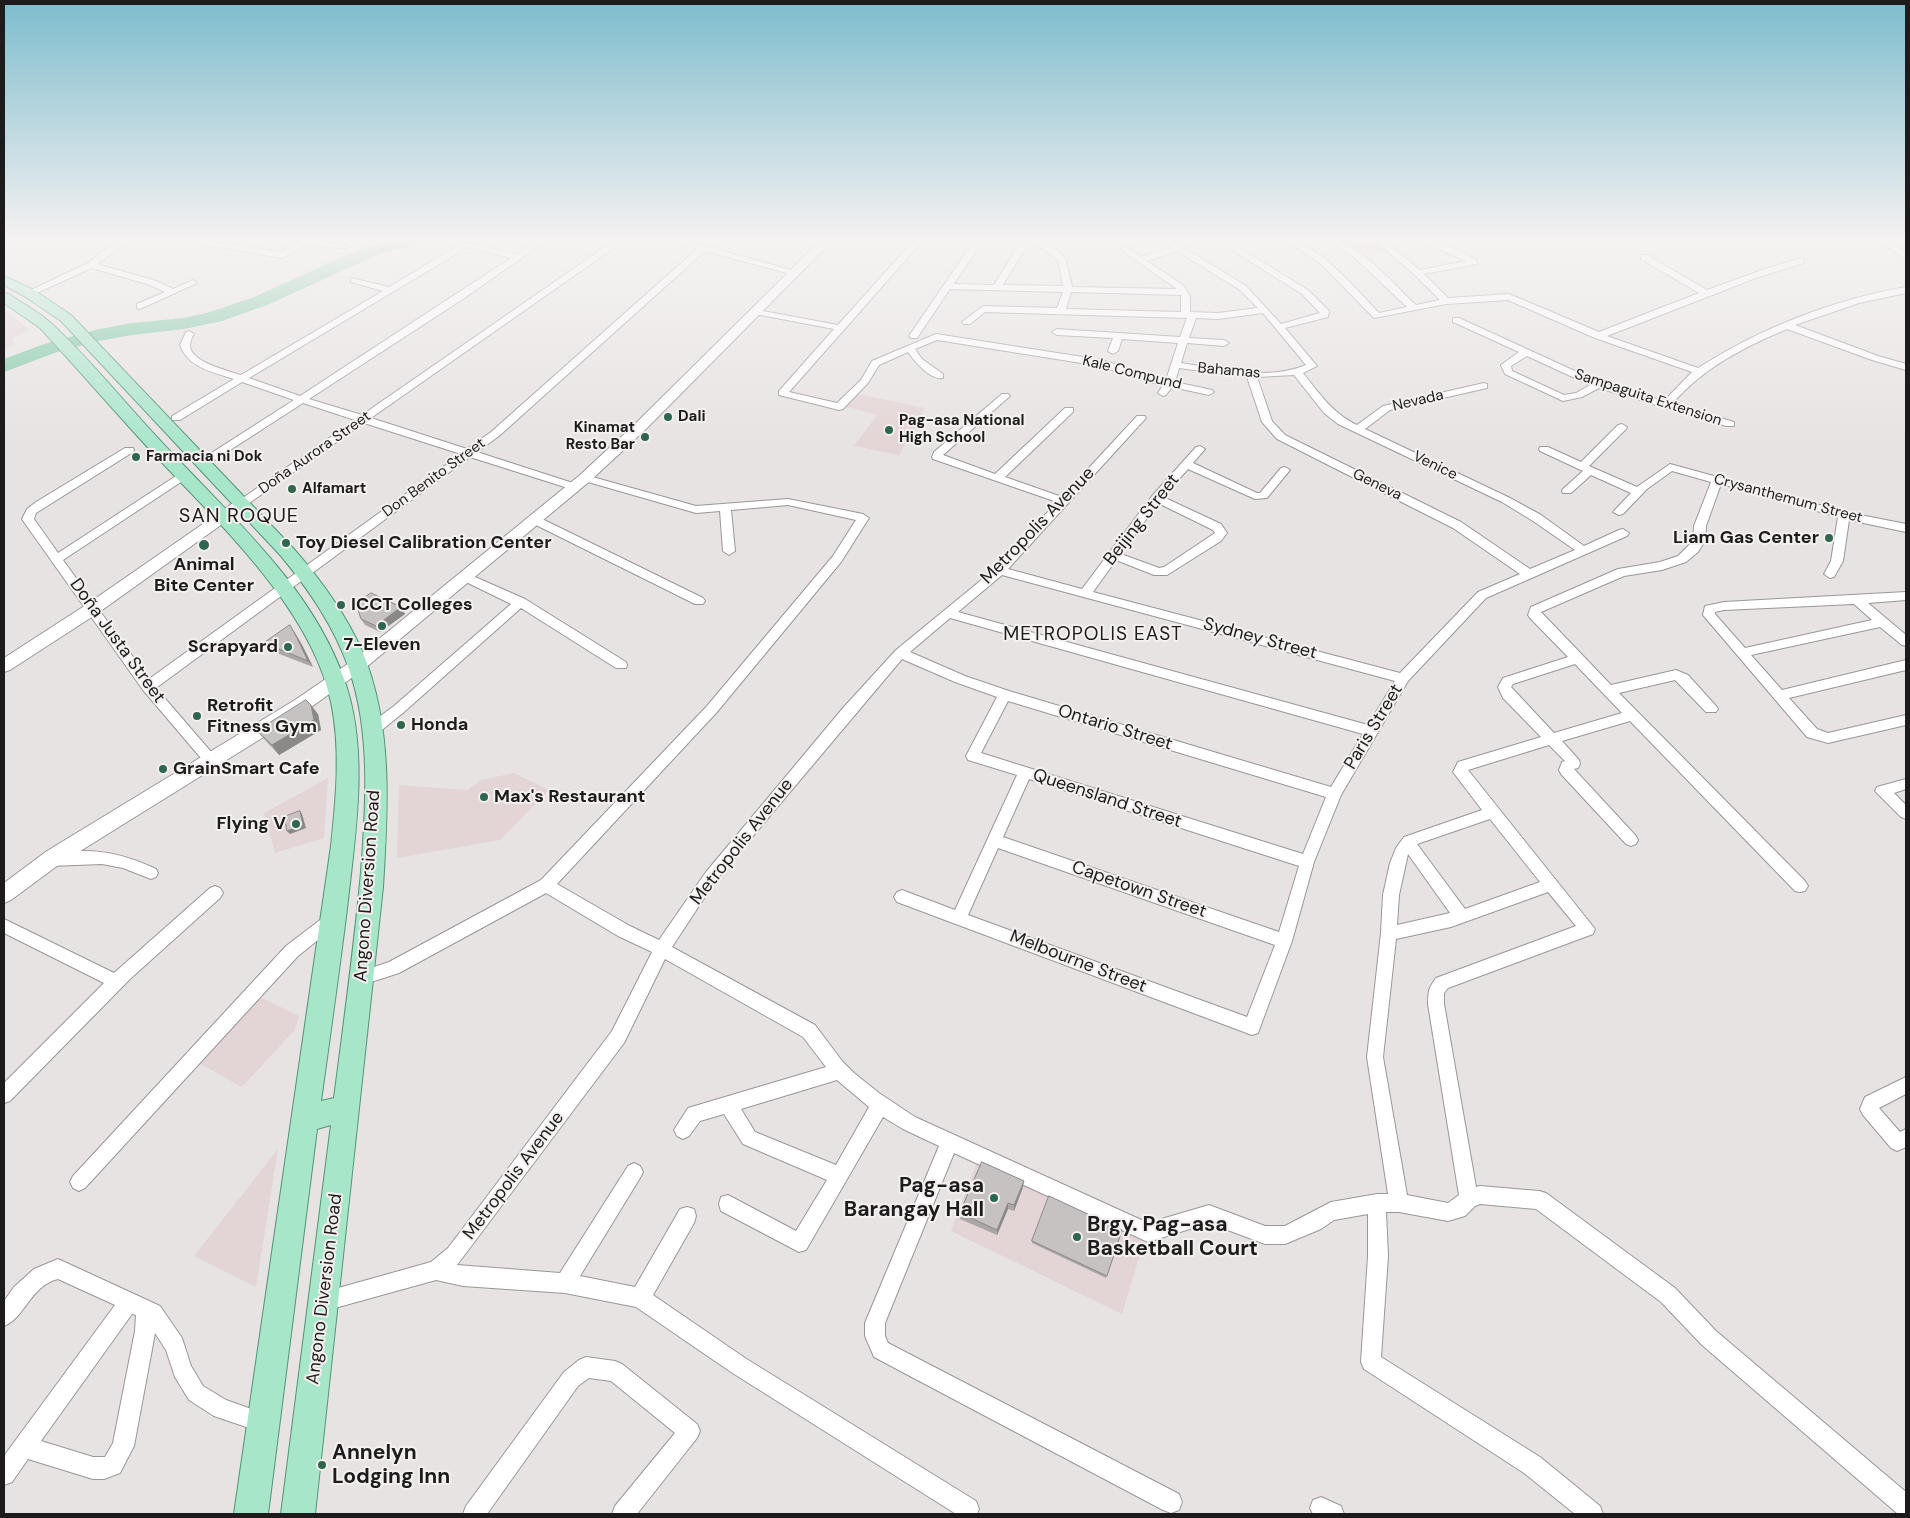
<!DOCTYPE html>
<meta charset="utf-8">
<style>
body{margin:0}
#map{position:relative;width:1910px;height:1518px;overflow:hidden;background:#e8e3e3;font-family:"DM Sans",sans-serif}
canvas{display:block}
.frame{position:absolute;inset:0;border:5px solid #1d1b1b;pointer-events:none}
</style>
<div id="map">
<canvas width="1910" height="1518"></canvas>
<div class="frame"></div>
</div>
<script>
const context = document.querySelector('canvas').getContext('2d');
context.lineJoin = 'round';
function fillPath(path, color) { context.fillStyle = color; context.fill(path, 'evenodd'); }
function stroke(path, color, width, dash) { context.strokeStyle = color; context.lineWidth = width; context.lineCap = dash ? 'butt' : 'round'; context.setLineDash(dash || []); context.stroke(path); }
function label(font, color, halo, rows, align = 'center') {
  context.font = font + ' "DM Sans",sans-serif'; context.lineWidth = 4; context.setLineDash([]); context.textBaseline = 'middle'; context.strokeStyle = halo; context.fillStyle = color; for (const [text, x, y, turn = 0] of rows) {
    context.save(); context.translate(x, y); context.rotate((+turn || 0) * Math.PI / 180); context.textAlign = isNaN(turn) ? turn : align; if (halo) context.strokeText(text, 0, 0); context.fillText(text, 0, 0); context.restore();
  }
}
const built = new Path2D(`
 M 4,310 L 30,330 L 11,339 L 15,345 L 4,350 Z
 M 858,394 L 925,408 L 899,455 L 854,446 L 877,415 L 847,407 Z
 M 514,773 L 549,790 L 500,840 L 397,858 L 399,785 L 467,790 L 481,780 Z
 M 328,778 L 324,838 L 275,853 L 264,813 Z
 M 258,996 L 299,1016 L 295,1030 L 242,1087 L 197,1062 Z
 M 278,1149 L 256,1287 L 194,1256 Z
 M 977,1163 L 1145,1238 L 1122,1314 L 951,1231 Z`);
const green = new Path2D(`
 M 1339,238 L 1372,238 L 1391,251 L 1366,256 Z`);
const river = new Path2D(`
 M 400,238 L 424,238 L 416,244 L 375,256 L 267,305 L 222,321 L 184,329 L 132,335 L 99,341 L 57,352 L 4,372 L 4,359 L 44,344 L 99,329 L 132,323 L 184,318 L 210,312 L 254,297 L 363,248 Z`);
const street = new Path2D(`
 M 124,238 L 134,238 L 97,264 L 156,281 L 173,289 L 193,280 L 197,283 L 140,309 L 137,308 L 137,304 L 165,292 L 150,285 L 92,268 L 32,295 L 29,296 L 25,293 L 88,263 L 101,252 Z
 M 168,238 L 190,238 L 281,252 L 305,238 L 316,238 L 315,240 L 346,245 L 350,247 L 346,249 L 308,244 L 282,258 Z
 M 540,238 L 550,238 L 463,299 L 309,399 L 362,415 L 618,238 L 628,238 L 371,418 L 467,449 L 491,432 L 697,249 L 662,238 L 677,238 L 798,272 L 794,275 L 705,251 L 499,436 L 477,452 L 579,485 L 580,487 L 579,489 L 571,489 L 470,457 L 156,688 L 218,760 L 216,764 L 211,765 L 206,764 L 143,690 L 24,522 L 22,519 L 27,509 L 36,502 L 125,448 L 133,448 L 134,450 L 133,452 L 36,513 L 34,519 L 58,553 L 179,474 L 187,474 L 188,476 L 187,478 L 63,560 L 149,679 L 461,454 L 364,423 L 245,506 L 237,506 L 235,504 L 237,502 L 355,420 L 303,403 L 207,465 L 199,465 L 198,463 L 199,461 L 294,400 L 242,382 L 180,420 L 172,420 L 172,416 L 234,379 C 213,372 188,368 180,345 L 186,332 L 189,331 L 194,334 C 192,337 190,342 190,346 C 191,362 228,371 241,375 L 383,291 L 351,282 L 351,278 L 389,287 L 464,242 L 517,254 ZM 468,247 L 511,258 L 300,396 L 249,378 Z
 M 916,238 L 925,238 L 789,392 L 837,403 L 861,380 L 872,361 L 936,334 L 1102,360 L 1166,380 L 1178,343 L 1122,339 L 1118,351 L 1113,354 L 1108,351 L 1113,338 L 1057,335 L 1052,332 L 1057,329 L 1180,337 L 1187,318 L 985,312 L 970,324 L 964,324 L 962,322 L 983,306 L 1057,308 L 1063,292 L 950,289 L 917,338 L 911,338 L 909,336 L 976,238 L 984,238 L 954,284 L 994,285 L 1023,238 L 1039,238 L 1060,252 L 1066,260 L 1072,287 L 1177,289 L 1120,249 L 1127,247 L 1141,257 L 1171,247 L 1158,238 L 1168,238 L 1246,286 L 1281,324 L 1320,313 L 1302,294 L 1213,238 L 1223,238 L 1308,290 L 1329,311 L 1328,317 L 1285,328 L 1317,366 L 1303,373 C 1319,393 1333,414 1357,425 L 1383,406 L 1484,383 L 1487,384 L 1487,388 L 1390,410 L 1365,429 L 1510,498 L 1541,515 L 1584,546 L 1619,530 L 1623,529 L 1629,533 L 1627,536 L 1486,598 L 1408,681 L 1341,795 L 1314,862 L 1292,941 L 1258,1033 L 1252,1035 L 897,902 L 894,897 L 897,892 L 902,890 L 955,910 L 1017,775 L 968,760 L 966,756 L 997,697 L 955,682 L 902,659 L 716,880 L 672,947 L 815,1025 L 842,1061 L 854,1073 L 879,1093 L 915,1117 L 1148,1223 L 1209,1205 L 1265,1226 L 1285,1226 L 1331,1202 L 1377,1194 L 1388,1194 L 1367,1057 L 1381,933 L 1383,895 L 1390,863 L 1396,848 L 1404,837 L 1482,810 L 1453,772 L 1458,762 L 1541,737 L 1503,698 L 1498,687 L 1503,678 L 1568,657 L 1530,618 L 1528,615 L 1531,607 L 1618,569 L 1660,562 L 1678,556 L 1693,541 L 1694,526 L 1711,482 L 1672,471 L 1647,489 L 1623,514 L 1619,515 L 1613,512 L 1631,493 L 1591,475 L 1571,493 L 1563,493 L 1562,491 L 1563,489 L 1583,471 L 1540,451 L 1539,449 L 1540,447 L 1548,447 L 1581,462 L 1618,425 L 1622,424 L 1627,427 L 1626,429 L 1589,466 L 1637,487 L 1670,464 L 1845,512 L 1906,524 L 1906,532 L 1849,520 L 1843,561 L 1834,577 L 1830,578 L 1824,574 L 1831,561 L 1838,517 L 1721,484 L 1706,526 L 1705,541 L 1698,552 L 1686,562 L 1662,570 L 1624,576 L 1541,612 L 1611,685 L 1676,670 L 1688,675 L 1716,706 L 1718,709 L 1716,712 L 1706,712 L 1675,680 L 1619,693 L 1805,881 L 1808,886 L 1805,891 L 1800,892 L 1795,891 L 1630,721 L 1562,741 L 1579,760 L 1580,764 L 1578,768 L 1574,769 L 1636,836 L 1638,840 L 1636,844 L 1631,846 L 1626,844 L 1561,774 L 1559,770 L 1562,762 L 1565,761 L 1549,745 L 1468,770 L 1595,929 L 1593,934 L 1448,988 L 1444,993 L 1444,1004 L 1476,1187 L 1480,1186 L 1539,1191 L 1546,1193 L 1675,1288 L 1716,1331 L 1906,1492 L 1906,1514 L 1898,1514 L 1702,1345 L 1661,1302 L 1536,1209 L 1480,1204 L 1475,1206 L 1465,1216 L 1448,1221 L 1399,1212 L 1386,1212 L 1388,1256 L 1381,1357 L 1540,1457 L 1600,1506 L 1603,1514 L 1575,1514 L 1524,1473 L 1364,1369 L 1361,1362 L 1368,1256 L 1368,1214 L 1334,1220 L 1321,1229 L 1285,1244 L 1265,1244 L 1209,1223 L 1148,1242 L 954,1153 L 885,1323 L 885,1336 L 888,1343 L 1179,1494 L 1182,1502 L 1179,1510 L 1171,1513 L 1163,1510 L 874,1357 L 865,1336 L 865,1323 L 939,1146 L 903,1129 L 883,1117 L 806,1250 L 799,1252 L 721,1211 L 719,1204 L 721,1197 L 728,1195 L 796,1231 L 827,1180 L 743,1144 L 724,1114 L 700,1121 L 689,1136 L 683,1139 L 677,1136 L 674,1130 L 688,1108 L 826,1067 L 803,1037 L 665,959 L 624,1043 L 457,1265 L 560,1273 L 628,1166 L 634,1163 L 640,1166 L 643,1172 L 640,1178 L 580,1276 L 635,1287 L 680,1209 L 687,1207 L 694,1209 L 696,1216 L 694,1223 L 653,1295 L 745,1358 L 976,1501 L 979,1509 L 977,1514 L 956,1514 L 731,1372 L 636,1307 L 565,1293 L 463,1286 L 436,1280 L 324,1311 L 317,1308 L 314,1301 L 317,1294 L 431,1262 L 448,1248 L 612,1031 L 652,952 L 618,936 L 546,893 L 399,973 L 362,985 L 356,983 L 354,978 L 356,973 L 389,962 L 541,880 L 707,706 L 833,556 L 856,520 L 788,505 L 731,510 L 735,551 L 729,555 L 723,551 L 720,511 L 696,513 L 581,480 L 580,478 L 581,476 L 589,476 L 696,506 L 788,499 L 863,514 L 869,518 L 841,562 L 717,712 L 557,884 L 630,926 L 659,940 L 706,872 L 843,708 L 896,650 L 996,568 L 1057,502 L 933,459 L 932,457 L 934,452 L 1002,394 L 1008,394 L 1010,396 L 943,455 L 995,474 L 1065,408 L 1073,408 L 1073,412 L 1005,477 L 1062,497 L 1137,416 L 1145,416 L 1146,418 L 1008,569 L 1082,589 L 1152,496 L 1196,447 L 1200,446 L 1205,449 L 1193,463 L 1257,493 L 1260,493 L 1281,468 L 1285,467 L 1290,470 L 1267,498 L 1255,499 L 1188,469 L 1163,497 L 1221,524 L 1227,533 L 1221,541 L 1167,575 L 1154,575 L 1116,560 L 1093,592 L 1400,673 L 1478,592 L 1520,574 L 1453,528 L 1277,439 L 1262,422 L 1247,377 L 1179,368 L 1175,382 L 1212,390 L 1214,392 L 1209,395 L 1172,387 L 1166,395 L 1163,396 L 1158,393 L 1163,385 L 1145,381 L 1100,366 L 937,340 L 915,349 L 922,359 L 943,374 L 943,378 C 930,380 915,362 908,352 L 879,365 L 868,383 L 843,409 L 839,410 L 779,395 L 779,391 L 834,329 L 755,314 L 751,311 L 752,309 L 838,325 ZM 1030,240 L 1058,260 L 1063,286 L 1003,285 ZM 1177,251 L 1240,290 L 1258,308 L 1218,313 L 1190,312 L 1190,296 L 1183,285 L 1147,261 ZM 1071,292 L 1181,295 L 1181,312 L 1066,309 ZM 1263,313 L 1306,365 C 1268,381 1220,369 1181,363 L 1187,343 L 1224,346 L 1229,343 L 1224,340 L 1189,338 L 1196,318 L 1218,319 ZM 1294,375 L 1324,413 L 1338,424 L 1502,502 L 1533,521 L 1575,550 L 1530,569 L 1461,522 L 1285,435 L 1272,421 L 1257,377 ZM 1158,503 L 1213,530 L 1215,533 L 1164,567 L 1159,568 L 1121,554 ZM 1002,575 L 1395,681 L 1368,725 L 958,612 ZM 950,618 L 1363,734 L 1331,787 L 1009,691 L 965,676 L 910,652 ZM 1575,664 L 1622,713 L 1554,733 L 1511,687 L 1513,684 ZM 1008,701 L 1326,797 L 1303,854 L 981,753 ZM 1029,779 L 1299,866 L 1279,932 L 1003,837 ZM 1490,819 L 1540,882 L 1465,909 L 1417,844 ZM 998,848 L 1275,945 L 1247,1017 L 968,915 ZM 1408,854 L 1450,913 L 1397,925 L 1399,895 ZM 1548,892 L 1576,926 L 1436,978 C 1429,987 1428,992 1428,1004 L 1459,1195 L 1448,1203 L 1407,1195 L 1383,1057 L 1396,939 L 1451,927 ZM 837,1080 L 869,1107 L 836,1165 L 755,1132 L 741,1109 Z
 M 1281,238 C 1314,238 1357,290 1379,313 L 1407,307 L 1355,258 L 1325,238 C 1355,238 1394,285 1416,305 L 1440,300 L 1415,275 L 1372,238 L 1381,238 L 1420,270 L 1466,261 L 1414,238 C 1436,238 1457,250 1477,260 L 1477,264 L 1424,274 L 1448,298 L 1509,294 L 1599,332 L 1699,293 L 1641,259 L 1641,255 L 1647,255 L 1707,290 L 1765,269 L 1801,258 L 1804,259 L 1804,263 L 1756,278 L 1607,336 L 1698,368 C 1761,328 1832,300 1906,287 L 1906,293 L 1859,303 L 1795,325 L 1878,356 L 1906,364 L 1906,370 L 1872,360 L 1787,329 C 1744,347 1703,368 1672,404 L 1734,422 L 1734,426 L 1726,426 L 1599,388 L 1582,397 L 1563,401 L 1505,374 L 1501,365 L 1519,352 L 1453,322 L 1453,318 L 1459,318 L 1601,383 L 1664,401 L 1692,372 L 1595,338 L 1508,300 L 1446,304 L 1374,318 L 1321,264 ZM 1527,356 L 1590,385 L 1576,393 L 1564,395 L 1512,371 L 1511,366 Z
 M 1873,238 L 1883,238 L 1906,253 L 1906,259 Z
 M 536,516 L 703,598 L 705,601 L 703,604 L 695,604 L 532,523 L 530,520 Z
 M 466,573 L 525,599 L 626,662 L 627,665 L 626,668 L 616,668 L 521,608 L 404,712 L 377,734 L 367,734 L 365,730 L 367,726 L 394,706 L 511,604 L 462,580 L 460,577 Z
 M 1906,592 L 1906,600 L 1868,603 L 1906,635 L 1906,646 L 1902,645 L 1880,627 L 1751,655 L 1782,690 L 1906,660 L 1906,670 L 1789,698 L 1817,729 L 1828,733 L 1906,715 L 1906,725 L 1828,743 L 1807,737 L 1703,615 L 1705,606 L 1724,602 ZM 1854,604 L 1872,620 L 1745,648 L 1715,614 L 1715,612 L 1724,610 Z
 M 1906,779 L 1906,789 L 1894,793 L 1906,805 L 1906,819 L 1901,817 L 1875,791 L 1877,787 Z
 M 79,851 C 107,850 131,857 156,869 L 158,873 L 156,877 L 151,879 L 123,868 L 102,864 L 50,866 L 45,864 L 43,860 L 45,856 Z
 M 215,886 L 220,888 L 223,893 L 220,898 L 130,979 L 10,1101 L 4,1103 L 4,1083 L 104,983 L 4,933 L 4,919 L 114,973 L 210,888 Z
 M 333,912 L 338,914 L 341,919 L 338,924 L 298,956 L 85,1188 L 79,1191 L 73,1188 L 70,1182 L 73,1176 L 286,946 L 328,914 Z
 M 1906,1077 L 1906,1094 L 1879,1108 L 1900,1132 L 1906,1129 L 1906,1147 L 1897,1151 L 1891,1148 L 1863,1115 L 1860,1109 L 1865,1097 Z
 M 58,1259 L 160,1306 L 182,1338 L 191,1366 L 203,1386 L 226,1400 L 271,1416 L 274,1423 L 271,1430 L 264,1433 L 214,1416 L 189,1400 L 175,1377 L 166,1350 L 155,1333 L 134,1446 L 120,1473 L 104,1479 L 93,1479 L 28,1459 L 12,1482 L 4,1485 L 4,1456 L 115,1305 L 58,1279 C 30,1286 25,1318 4,1326 L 4,1301 L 14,1287 L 34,1269 ZM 132,1314 L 136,1315 L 135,1331 L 113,1443 L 105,1457 L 93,1457 L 41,1441 Z
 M 586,1357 L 615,1361 L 622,1364 L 697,1424 L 700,1431 L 697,1438 L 637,1514 L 612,1514 L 615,1506 L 675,1433 L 611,1381 L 589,1378 L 578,1386 L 487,1514 L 463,1514 L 466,1506 L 564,1372 L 579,1360 Z
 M 1321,1497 L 1341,1506 L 1344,1514 L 1313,1514 L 1310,1508 L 1313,1500 Z`);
const secondary = new Path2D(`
 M 823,238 L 835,238 L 646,429 L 590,481 L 364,669 L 307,710 L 61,863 L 11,900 L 4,903 L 4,883 L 47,851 L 295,700 L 352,661 L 580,475 L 636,423 Z
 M 241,499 L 246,501 L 249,504 L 246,507 L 98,613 L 10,670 L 4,672 L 4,658 L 86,605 L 236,501 Z`);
const primary = new Path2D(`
 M 4,276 L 34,290 L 71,315 L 293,548 C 321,580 346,614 363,653 C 393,727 388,809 383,887 L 315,1514 L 281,1514 L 331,1125 L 317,1129 L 268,1514 L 234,1514 L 331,846 C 336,799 341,749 331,702 C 311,607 216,521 152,452 C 114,411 78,369 40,328 L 4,303 L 4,293 L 9,294 C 23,304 39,312 52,324 C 95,364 132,412 174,455 C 237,522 313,590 344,679 C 370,751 355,835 347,909 C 339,973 330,1037 321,1101 L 334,1098 C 344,1022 354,947 361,872 C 366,805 371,733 349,669 C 334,626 309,590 281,556 L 61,321 L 24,296 L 4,285 Z`);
const wall = new Path2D(`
 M 401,607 L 405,614 L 380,632 L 365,625 L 361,619 Z
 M 294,631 L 302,645 L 313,667 L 269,650 L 264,643 Z
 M 318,714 L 321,730 L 279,755 L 265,740 L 257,731 Z
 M 1023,1187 L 1014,1211 L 1008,1209 L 997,1235 L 960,1219 L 960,1213 Z
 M 1122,1230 L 1106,1278 L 1032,1243 L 1032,1241 Z`);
const shadedWall = new Path2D(`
 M 401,607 L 405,614 L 380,632 L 376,626 Z
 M 290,625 L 302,645 L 313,667 L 308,661 Z
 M 311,705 L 318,714 L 321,730 L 279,755 L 272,745 Z
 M 300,811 L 302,814 L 306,828 L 290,834 L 287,831 Z
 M 1024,1181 L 1023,1187 L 1014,1211 L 1014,1205 Z
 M 1008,1203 L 1008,1209 L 997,1235 L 997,1230 Z`);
const building = new Path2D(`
 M 371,593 L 401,607 L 376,626 L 361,619 L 356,604 Z
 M 290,625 L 297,638 L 308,661 L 264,643 Z
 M 306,700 L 311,705 L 314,720 L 272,745 L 257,731 Z
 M 300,811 L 303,825 L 287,831 L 284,817 Z
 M 982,1162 L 1024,1181 L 1014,1205 L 1008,1203 L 997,1230 L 960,1213 Z
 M 1049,1196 L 1122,1230 L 1107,1276 L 1032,1241 Z`);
const markers = [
 [668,417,5,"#2e664e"],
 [889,430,5,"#2e664e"],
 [645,437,5,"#2e664e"],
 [136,457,5,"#2e664e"],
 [292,489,5,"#2e664e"],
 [1829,538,5,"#2e664e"],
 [286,543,5,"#2e664e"],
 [204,545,6,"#2e664e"],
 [341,605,5,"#2e664e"],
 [382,626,5,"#2e664e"],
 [288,647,5,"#2e664e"],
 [197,716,5,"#2e664e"],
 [401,725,5,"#2e664e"],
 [163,769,5,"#2e664e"],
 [484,797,5,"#2e664e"],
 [296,824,5,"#2e664e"],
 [994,1198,5,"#2e664e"],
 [1077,1237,5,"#2e664e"],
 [322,1465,5,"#2e664e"]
];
const farStreetnames = [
 ["Bahamas",1229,371,5],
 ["Kale Compund",1132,373,14],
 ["Sampaguita Extension",1648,398,18],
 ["Nevada",1418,401,-13],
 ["Doña Aurora Street",315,453,-35],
 ["Venice",1435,466,26],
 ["Don Benito Street",434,478,-36],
 ["Geneva",1377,485,26],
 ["Crysanthemum Street",1788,499,15]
];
const farPoinames = [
 ["Dali",678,417],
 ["Pag-asa National",899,421],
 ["High School",899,438],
 ["Kinamat",635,428,"right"],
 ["Resto Bar",635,445,"right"],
 ["Farmacia ni Dok",146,457],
 ["Alfamart",302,489]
];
const streetNames = [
 ["Beijing Street",1142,520,-52],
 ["Metropolis Avenue",1038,526,-46],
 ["Sydney Street",1260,639,15],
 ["Doña Justa Street",117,641,54],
 ["Paris Street",1374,727,-59],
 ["Ontario Street",1115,728,17],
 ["Queensland Street",1107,799,18],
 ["Metropolis Avenue",742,842,-52],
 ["Angono Diversion Road",368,886,-86],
 ["Capetown Street",1139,890,19],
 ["Melbourne Street",1078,962,21],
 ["Metropolis Avenue",514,1176,-53],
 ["Angono Diversion Road",325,1289,-83]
];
const poiNames = [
 ["Liam Gas Center",1819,538,"right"],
 ["Toy Diesel Calibration Center",296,543],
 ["Animal",204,565,"center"],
 ["Bite Center",204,586,"center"],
 ["ICCT Colleges",351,605],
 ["7-Eleven",382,645,"center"],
 ["Scrapyard",278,647,"right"],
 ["Retrofit",207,706],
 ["Fitness Gym",207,727],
 ["Honda",411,725],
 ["GrainSmart Cafe",173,769],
 ["Max's Restaurant",494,797],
 ["Flying V",286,824,"right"]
];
const neighbourhoodNames = [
 ["METROPOLIS EAST",1093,635]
];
const quarterNames = [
 ["SAN ROQUE",239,517]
];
const nearPoinames = [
 ["Pag-asa",984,1186,"right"],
 ["Barangay Hall",984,1210,"right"],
 ["Brgy. Pag-asa",1087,1225],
 ["Basketball Court",1087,1249],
 ["Annelyn",332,1453],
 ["Lodging Inn",332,1477]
];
fillPath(built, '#e3d4d5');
fillPath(green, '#fabfc1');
fillPath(river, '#7cc8a4');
stroke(street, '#9b9697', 2);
stroke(secondary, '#9b9697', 2);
stroke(primary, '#529476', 2);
fillPath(street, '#fff');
fillPath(secondary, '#fff');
fillPath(primary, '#a8e6ca');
fillPath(wall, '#aba7a7');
fillPath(shadedWall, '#8b8888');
fillPath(building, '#c7c2c2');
stroke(building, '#8b8888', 1);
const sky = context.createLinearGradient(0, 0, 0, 451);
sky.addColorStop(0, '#7dbccd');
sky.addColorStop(0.53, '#f5f2f2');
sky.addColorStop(1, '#f5f2f200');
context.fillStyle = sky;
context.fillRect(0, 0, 1910, 451);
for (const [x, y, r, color] of markers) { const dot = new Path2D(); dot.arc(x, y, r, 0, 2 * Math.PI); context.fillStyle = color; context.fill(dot); stroke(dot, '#f5f0f0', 2); }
label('15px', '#1d1b1b', '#f5f0f0', farStreetnames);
label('bold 15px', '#1d1b1b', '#f5f0f0', farPoinames, 'left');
label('18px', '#1d1b1b', '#f5f0f0', streetNames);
label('bold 18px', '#1d1b1b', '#f5f0f0', poiNames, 'left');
context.letterSpacing = '1px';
label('19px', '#1d1b1b', '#f5f0f0', neighbourhoodNames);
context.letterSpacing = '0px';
context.letterSpacing = '1px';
label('20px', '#1d1b1b', '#f5f0f0', quarterNames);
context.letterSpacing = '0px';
label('bold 21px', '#1d1b1b', '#f5f0f0', nearPoinames, 'left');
</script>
